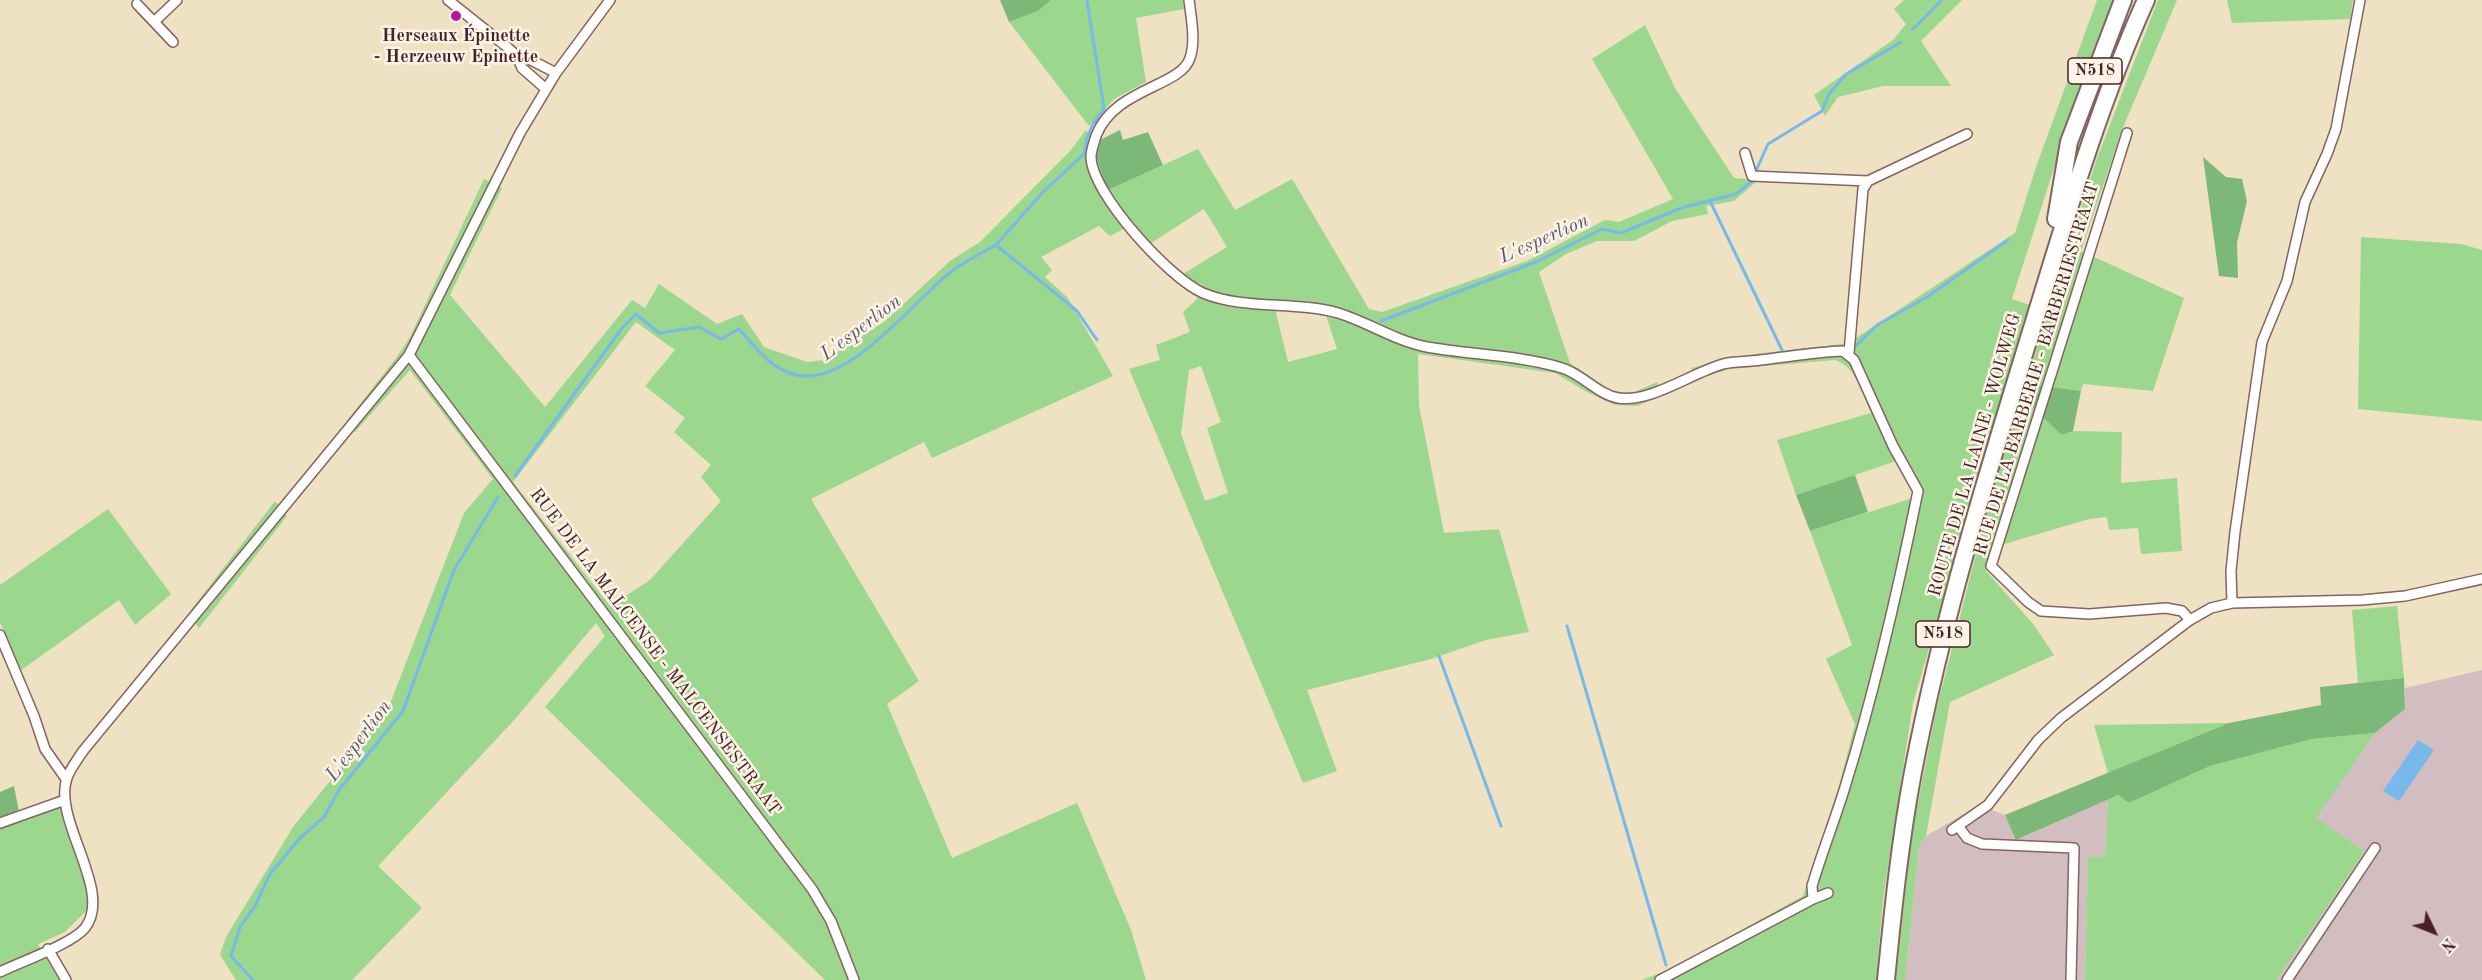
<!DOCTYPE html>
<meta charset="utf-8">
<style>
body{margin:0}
#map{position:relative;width:2482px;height:980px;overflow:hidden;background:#efe2c2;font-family:"Old Standard TT",serif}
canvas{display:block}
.north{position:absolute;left:2404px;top:902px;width:60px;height:60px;-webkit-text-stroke:4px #fcf5e5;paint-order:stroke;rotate:133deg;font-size:16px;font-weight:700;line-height:24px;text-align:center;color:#4a1f2b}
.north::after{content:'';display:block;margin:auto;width:21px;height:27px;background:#4a1f2b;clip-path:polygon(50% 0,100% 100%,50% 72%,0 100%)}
</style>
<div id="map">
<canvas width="2482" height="980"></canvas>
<div class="north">N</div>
</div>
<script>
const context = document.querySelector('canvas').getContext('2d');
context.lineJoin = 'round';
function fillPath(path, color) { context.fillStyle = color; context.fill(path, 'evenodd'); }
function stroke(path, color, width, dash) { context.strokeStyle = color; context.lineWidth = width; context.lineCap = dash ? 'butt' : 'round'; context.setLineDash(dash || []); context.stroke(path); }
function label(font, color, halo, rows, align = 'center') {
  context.font = font + ' "Old Standard TT",serif'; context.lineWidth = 5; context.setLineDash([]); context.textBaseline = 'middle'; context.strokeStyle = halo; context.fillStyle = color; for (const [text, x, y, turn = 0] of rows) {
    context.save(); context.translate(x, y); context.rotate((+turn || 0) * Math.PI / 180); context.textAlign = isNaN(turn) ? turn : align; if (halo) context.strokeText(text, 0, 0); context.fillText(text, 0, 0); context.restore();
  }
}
const industrial = new Path2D(`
 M 2482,670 L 2482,980 L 2277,980 L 2365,851 L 2315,818 L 2375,733 L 2405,709 L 2405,688 Z
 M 2108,799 L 2105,858 L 2088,858 L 2085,980 L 1905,980 L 1919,846 L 1926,836 L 1979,805 L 2005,815 L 2017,840 Z`);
const green = new Path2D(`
 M 1051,0 L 1183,0 L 1184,9 L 1136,18 L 1146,82 L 1114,99 L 1089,126 L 1009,22 L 1038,11 Z
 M 1904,0 L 1962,0 L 1921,41 L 1951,86 L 1883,86 L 1838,97 L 1825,116 L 1814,95 L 1893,40 L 1906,24 L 1894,9 Z
 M 2097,0 L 2114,0 L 2064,137 L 2012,299 L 2030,305 L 1913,703 L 1883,899 L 1876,980 L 1642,980 L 1675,967 L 1803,896 L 1839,786 L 1855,724 L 1826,659 L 1852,645 L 1810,531 L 1913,498 L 1923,487 L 1902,459 L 1796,495 L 1777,440 L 1871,413 C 1862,394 1857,367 1835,360 L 1730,369 L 1697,379 L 1691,368 L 1754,354 L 1842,344 L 1855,350 L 1856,338 L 2015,233 L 2036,167 Z
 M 2158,0 L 2177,0 L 2122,130 L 2081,251 L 2184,298 L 2153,391 L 2083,384 L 2081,391 L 2037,385 L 2062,435 L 2073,431 L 2122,432 L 2121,483 L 2177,478 L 2182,551 L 2141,554 L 2138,528 L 2109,530 L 2107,517 L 2089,519 L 1991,548 L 1986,571 L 2034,625 L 2054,655 L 1950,702 L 1926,836 L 1919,846 L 1905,980 L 1896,980 L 1911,838 L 1936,711 L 1993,487 L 2096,161 Z
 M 2227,0 L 2353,0 L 2350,19 L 2232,23 Z
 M 1645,25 L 1675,88 L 1734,178 L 1758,180 L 1734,201 L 1706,206 L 1708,214 L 1672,221 L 1634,241 L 1597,241 L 1566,254 L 1539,272 L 1570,363 L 1612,391 L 1632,393 L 1657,382 L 1664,393 L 1638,406 L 1615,405 L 1587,392 L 1555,373 L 1418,354 L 1419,405 L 1444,533 L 1499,529 L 1529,632 L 1486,640 L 1431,659 L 1307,690 L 1337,771 L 1303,783 L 1129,369 L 1160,360 L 1156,345 L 1190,332 L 1183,312 L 1196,300 L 1203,285 L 1192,281 L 1183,274 L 1227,247 L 1204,209 L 1151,243 L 1133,224 L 1110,236 L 1099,226 L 1041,257 L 1052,270 L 1045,277 L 1068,298 L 1113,376 L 932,458 L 924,442 L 811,499 L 919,681 L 887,704 L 952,858 L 1077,803 L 1131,930 L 1146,980 L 825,980 L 545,707 L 605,636 L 596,623 L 516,718 L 378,866 L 422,908 L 352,980 L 236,980 L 220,955 L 226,937 L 293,827 L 388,709 L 464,513 L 493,479 L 410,370 L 355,432 L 346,422 L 396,358 L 410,337 L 484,179 L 502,188 L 450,295 L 545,407 L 632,300 L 645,308 L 659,284 L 717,324 L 742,314 L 764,347 L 807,362 L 825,360 L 884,322 L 950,261 L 980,242 L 1071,150 L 1086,130 L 1091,136 L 1089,145 L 1096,142 L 1108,190 L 1198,149 L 1235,210 L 1292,179 L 1369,309 L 1382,312 L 1527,261 L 1605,220 L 1619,222 L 1673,199 L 1592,59 ZM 1273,301 L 1323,306 L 1337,349 L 1288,362 ZM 636,322 L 675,350 L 645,386 L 685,418 L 674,432 L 711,465 L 701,477 L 721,501 L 650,580 L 610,606 L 513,482 ZM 1201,366 L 1221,422 L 1207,428 L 1228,493 L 1205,501 L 1181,434 L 1189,370 Z
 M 2361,237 L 2461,244 L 2482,250 L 2482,421 L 2358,409 Z
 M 275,501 L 287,516 L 199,628 L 188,614 Z
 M 108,509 L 171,594 L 135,625 L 119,600 L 20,671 L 0,622 L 0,585 Z
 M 2397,606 L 2404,678 L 2358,683 L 2352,610 Z
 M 2229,723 L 2108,773 L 2094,725 Z
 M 2375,733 L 2316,818 L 2365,851 L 2277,980 L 2085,980 L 2088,857 L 2105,857 L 2108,799 L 2118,795 L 2129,803 L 2210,766 L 2312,739 Z
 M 61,806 L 87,889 L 87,910 L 65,932 L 38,944 L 59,980 L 0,980 L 0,830 Z`);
const forest = new Path2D(`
 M 1000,0 L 1051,0 L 1038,11 L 1009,22 Z
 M 1120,130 L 1123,140 L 1148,132 L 1163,165 L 1108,190 L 1097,159 L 1096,142 Z
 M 2203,157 L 2226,177 L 2242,179 L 2247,201 L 2237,243 L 2238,278 L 2219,276 Z
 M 2037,385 L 2081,391 L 2073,431 L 2062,435 L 2031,406 Z
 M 1855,475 L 1868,512 L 1810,531 L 1796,495 Z
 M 2404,678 L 2405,709 L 2375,733 L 2312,739 L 2210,766 L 2129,803 L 2118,795 L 2016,840 L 2005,815 L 2229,723 L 2321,705 L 2320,687 Z
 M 14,786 L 21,822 L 0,830 L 0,792 Z`);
const water = new Path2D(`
 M 2418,740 L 2434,750 L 2399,801 L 2383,791 Z`);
const stream = new Path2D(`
 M 1913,29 L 1942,0
 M 1755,173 L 1768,144 L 1822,111 L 1829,94 L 1845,75 L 1901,42
 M 1710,201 L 1782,350
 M 996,245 L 1043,192 L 1084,154 L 1087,138 L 1093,124 L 1104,109 L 1087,0
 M 1381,321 L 1536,262 L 1602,229 L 1621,233 L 1681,208 L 1736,194 L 1752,181
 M 1856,346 L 1877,325 L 1927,297 L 2008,240
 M 515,476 L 622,328 L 636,314 L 659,333 L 699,327 L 721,339 L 739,329 C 755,347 771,369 796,375 C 849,387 913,301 952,271 C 966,261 981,253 996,245 L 1077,311 L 1097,340
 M 1567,626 L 1666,965
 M 1439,656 L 1501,826
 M 253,980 L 231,956 L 240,927 L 255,906 L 270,874 L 299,839 L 324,817 L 339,790 L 403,711 L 454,570 L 498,497`);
const street = new Path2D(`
 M 448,0 L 507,47 L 517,56 L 522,68 L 546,89
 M 1189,0 C 1191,17 1196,41 1190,58 C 1181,87 1114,88 1096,136 C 1094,143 1091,150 1091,157 C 1092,194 1169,278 1203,293 C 1243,310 1295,301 1338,313 C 1368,322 1395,341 1427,347 C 1472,355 1518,355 1562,368 C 1582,374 1597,394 1618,398 C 1651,403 1691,373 1723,364 C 1734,361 1748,362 1760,360 C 1787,357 1815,352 1843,351 L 1854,360 L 1893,446 L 1918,491 C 1898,590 1875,690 1845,787 C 1835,820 1822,852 1812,886 L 1813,899
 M 137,4 L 173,42
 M 154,22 L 177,0
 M 517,56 L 529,59 L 556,73
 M 2127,133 L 1991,566 L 2028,602 L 2041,611 L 2089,614 L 2166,608 L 2182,611 L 2190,620
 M 1745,153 L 1752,176 L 1868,181
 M 1849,353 L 1863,189 L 1868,181 L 1967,134
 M 409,355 L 812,889 L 831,921 L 854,980
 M 2232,603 L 2231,571 L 2235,532 L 2262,342 L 2287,281 L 2305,202 L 2327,154 L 2336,129 L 2360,0
 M 0,635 L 34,716 L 45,749 L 66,779
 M 0,823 L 65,800
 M 1958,826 L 1967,838 L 1982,844 L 2074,848 L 2071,980
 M 1952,830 L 1988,805 L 2038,740 L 2061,718 L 2190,620 L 2211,608 L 2232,603 L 2362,600 L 2405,596 L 2482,579
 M 48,949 L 66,980
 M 0,972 C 20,962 72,944 85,928 C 114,891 52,820 67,778 C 70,769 78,759 83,751 L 409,355 L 520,133 L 556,73 L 610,0
 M 1660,980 L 1813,899 L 1828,893
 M 2287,980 L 2375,848`);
const highway = new Path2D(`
 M 2056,219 L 2069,142 L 2123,0
 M 1886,980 C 1893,910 1900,841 1913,772 C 1941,625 1985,481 2029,338 C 2064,224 2097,109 2146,0`);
const markers = [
 [456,16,6,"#b5179e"]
];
const shields = [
 [2095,71,54],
 [1943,634,54]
];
const shieldNames = [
 ["N518",2095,71],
 ["N518",1943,634]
];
const poiNames = [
 ["Herseaux Épinette",456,36],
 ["- Herzeeuw Epinette",456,57]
];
const streetNames = [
 ["RUE DE LA BARBERIE - BARBERIESTRAAT",2037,369,-73],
 ["ROUTE DE LA LAINE - WOLWEG",1975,455,-74],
 ["RUE DE LA MALCENSE - MALCENSESTRAAT",655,652,53]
];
const waterNames = [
 ["L'esperlion",1544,239,-24],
 ["L'esperlion",861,328,-37],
 ["L'esperlion",359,741,-53]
];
fillPath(industrial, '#d2bec1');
fillPath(green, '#9bd78c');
fillPath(forest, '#7cb878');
fillPath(water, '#78b9ec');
stroke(stream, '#78b9ec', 3);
stroke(street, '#846360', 12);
stroke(highway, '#846360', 20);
stroke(street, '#fff', 9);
stroke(highway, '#fff', 16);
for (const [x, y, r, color] of markers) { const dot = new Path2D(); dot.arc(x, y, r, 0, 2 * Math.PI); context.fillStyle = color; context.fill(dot); stroke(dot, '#fcf5e5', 2); }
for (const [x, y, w] of shields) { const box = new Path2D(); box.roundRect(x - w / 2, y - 13, w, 26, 4.5); context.fillStyle = '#fcf5e5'; context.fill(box); stroke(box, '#4a1f2b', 1.5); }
label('bold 16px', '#4a1f2b', null, shieldNames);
label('bold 18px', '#4a1f2b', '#fcf5e5', poiNames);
label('18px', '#4a1f2b', '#fcf5e5', streetNames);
label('italic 20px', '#5a556f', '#fcf5e5', waterNames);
</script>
